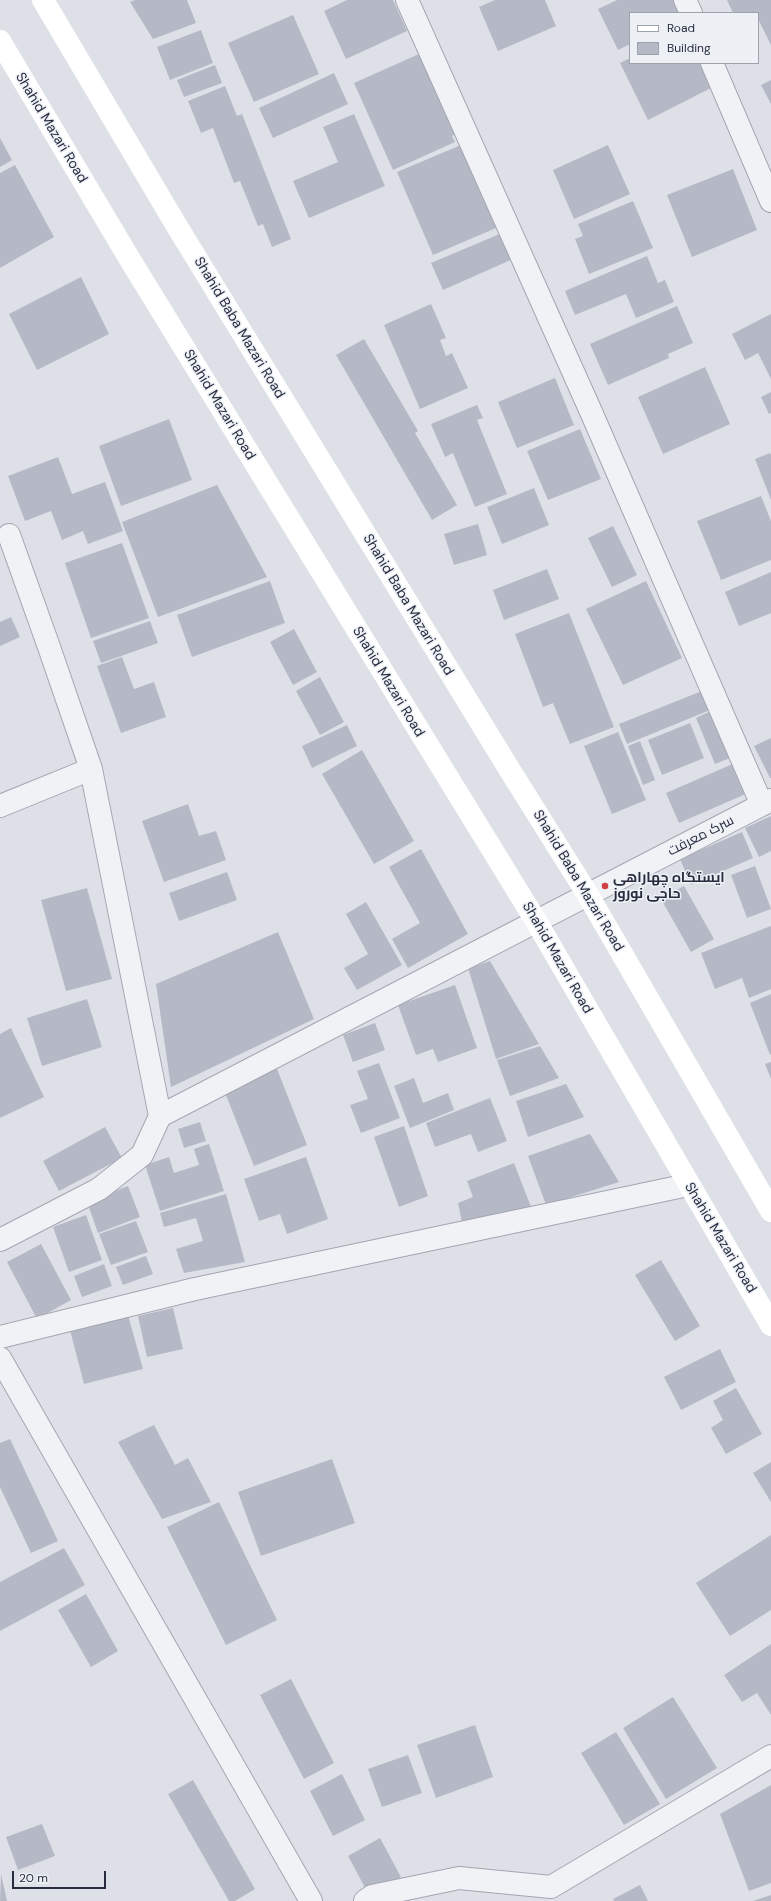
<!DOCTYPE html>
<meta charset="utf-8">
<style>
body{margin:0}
#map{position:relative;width:771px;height:1901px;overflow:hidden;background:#dee0e8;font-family:"DM Sans",sans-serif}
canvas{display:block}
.legend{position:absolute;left:629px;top:12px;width:130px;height:52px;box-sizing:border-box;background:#edf0f5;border:1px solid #9ea2ac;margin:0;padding:5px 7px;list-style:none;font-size:12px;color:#272c3f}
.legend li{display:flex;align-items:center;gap:8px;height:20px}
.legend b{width:20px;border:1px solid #9ea2ac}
.scale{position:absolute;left:12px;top:1871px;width:94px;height:18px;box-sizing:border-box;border:2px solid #272c3f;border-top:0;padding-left:5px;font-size:12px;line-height:14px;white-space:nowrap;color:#272c3f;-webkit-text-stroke:3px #edf0f5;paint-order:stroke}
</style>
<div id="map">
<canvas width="771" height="1901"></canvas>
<ul class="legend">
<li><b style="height:5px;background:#fff"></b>Road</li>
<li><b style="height:11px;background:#b5b9c5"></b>Building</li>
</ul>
<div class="scale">20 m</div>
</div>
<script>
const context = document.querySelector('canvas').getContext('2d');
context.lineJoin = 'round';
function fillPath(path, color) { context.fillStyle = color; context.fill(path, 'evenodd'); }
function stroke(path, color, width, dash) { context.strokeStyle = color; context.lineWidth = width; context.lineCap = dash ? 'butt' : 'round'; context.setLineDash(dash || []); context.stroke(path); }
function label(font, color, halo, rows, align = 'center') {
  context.font = font + ' "DM Sans",Cairo,sans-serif'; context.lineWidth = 3; context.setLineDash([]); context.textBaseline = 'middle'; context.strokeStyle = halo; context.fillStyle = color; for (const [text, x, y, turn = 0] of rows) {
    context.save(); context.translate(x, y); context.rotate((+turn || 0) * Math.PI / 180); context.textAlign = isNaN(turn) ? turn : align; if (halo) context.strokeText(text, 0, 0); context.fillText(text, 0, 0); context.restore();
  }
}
const building = new Path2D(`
 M 135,0 L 187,0 L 196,23 L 153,39 L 130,2 Z
 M 347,0 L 393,0 L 407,31 L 346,59 L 324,11 Z
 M 495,0 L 545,0 L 556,26 L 498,51 L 479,7 Z
 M 617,0 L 675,0 L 681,13 L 630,13 L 630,44 L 618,50 L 598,9 Z
 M 727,0 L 771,0 L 771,45 L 758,19 L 758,13 L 733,13 Z
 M 293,15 L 319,74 L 254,102 L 228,43 Z
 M 201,30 L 213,63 L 170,80 L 157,47 Z
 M 419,54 L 434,88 L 441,86 L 450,106 L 444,109 L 455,134 L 452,136 L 455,142 L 393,170 L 354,83 Z
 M 630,58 L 630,63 L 701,63 L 713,87 L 648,120 L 620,63 Z
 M 215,65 L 222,83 L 184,97 L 177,80 Z
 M 334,73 L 348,104 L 273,138 L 259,108 Z
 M 771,80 L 771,104 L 761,85 Z
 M 225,86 L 237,116 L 242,114 L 291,239 L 272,247 L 263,224 L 258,226 L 240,181 L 234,183 L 213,128 L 201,133 L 188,101 Z
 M 354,114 L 385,186 L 309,218 L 293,181 L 338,162 L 323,127 Z
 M 0,138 L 12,160 L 0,167 Z
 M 461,145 L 496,228 L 433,255 L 397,172 Z
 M 608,145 L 630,194 L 574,219 L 553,170 Z
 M 15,165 L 54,237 L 0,268 L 0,173 Z
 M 733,169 L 757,230 L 692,257 L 667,195 Z
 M 633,201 L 653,248 L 589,274 L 575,239 L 583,236 L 578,224 Z
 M 502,233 L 513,259 L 443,290 L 431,263 Z
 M 647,256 L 658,283 L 665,280 L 674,302 L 636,318 L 626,294 L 575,315 L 565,291 Z
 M 81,277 L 109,334 L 37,370 L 9,314 Z
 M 431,304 L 446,338 L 440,340 L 446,356 L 452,353 L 468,388 L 420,409 L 384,325 Z
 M 677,306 L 693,343 L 668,354 L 669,358 L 608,385 L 590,344 Z
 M 771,314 L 771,379 L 758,353 L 745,360 L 732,334 Z
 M 364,339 L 418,431 L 415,433 L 457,505 L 432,520 L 336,355 Z
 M 705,367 L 730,424 L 663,454 L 638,397 Z
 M 555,378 L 574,425 L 517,448 L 498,402 Z
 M 771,392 L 771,413 L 769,414 L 761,397 Z
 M 477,405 L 483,418 L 477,420 L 507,494 L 475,507 L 453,453 L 445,457 L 431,424 Z
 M 169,419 L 192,480 L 121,506 L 99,446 Z
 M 580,429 L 601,479 L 548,500 L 527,451 Z
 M 770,453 L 771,455 L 771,500 L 755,459 Z
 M 58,457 L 72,494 L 105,482 L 123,531 L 88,544 L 83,531 L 62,540 L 51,511 L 25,521 L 8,476 Z
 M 217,485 L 267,577 L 158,617 L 122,522 Z
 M 534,488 L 549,525 L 502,544 L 487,507 Z
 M 761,496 L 771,521 L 771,560 L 721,580 L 697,521 Z
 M 478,524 L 487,555 L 454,565 L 444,534 Z
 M 613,526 L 637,575 L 612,587 L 588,538 Z
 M 122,543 L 149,618 L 91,638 L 65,563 Z
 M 547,569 L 559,599 L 504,620 L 493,590 Z
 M 771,572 L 771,613 L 739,626 L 725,592 Z
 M 270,581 L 285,623 L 192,657 L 177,615 Z
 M 646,581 L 682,658 L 623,685 L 586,609 Z
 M 569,613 L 614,727 L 570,744 L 553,703 L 543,707 L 515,634 Z
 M 11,617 L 20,637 L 0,646 L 0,622 Z
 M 150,621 L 158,643 L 101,663 L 93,641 Z
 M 294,629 L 317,672 L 293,685 L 270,642 Z
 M 122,657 L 134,689 L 154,682 L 166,717 L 121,733 L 97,666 Z
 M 320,677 L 344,722 L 320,735 L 296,691 Z
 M 702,691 L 710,710 L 627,744 L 619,724 Z
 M 711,711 L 730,758 L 715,764 L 696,718 Z
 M 690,723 L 704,758 L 662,775 L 648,740 Z
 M 347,725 L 357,746 L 312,768 L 302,746 Z
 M 618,732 L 646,800 L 612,814 L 584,746 Z
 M 771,738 L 771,778 L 770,778 L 754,746 Z
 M 640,741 L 655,780 L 643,785 L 628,746 Z
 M 362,750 L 414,841 L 374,864 L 322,774 Z
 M 735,763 L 748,793 L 679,823 L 666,793 Z
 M 188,804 L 199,836 L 216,831 L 226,860 L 164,882 L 142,821 Z
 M 771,816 L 771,851 L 759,857 L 745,828 Z
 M 742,832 L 753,858 L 691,885 L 680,859 Z
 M 421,849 L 468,934 L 408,968 L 392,939 L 420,923 L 389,867 Z
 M 755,866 L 771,909 L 747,918 L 731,875 Z
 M 227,872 L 237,900 L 179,921 L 169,893 Z
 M 684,886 L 714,939 L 691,952 L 661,899 Z
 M 87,888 L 112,979 L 66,991 L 41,900 Z
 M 366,902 L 402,965 L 357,990 L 344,968 L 368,954 L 346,914 Z
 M 771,926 L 771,989 L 749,998 L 742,978 L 715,989 L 701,953 Z
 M 278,932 L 314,1019 L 171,1087 L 156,984 Z
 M 490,961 L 539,1044 L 496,1059 L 468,968 Z
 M 455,985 L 477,1048 L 438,1062 L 433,1049 L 416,1055 L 398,1005 Z
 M 771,994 L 771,1054 L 770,1055 L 750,1003 Z
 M 87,999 L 102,1047 L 42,1066 L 27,1018 Z
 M 375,1023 L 385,1050 L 353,1062 L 343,1035 Z
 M 11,1028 L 44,1097 L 0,1118 L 0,1034 Z
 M 540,1046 L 559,1078 L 510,1096 L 497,1060 Z
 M 771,1062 L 771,1079 L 765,1064 Z
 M 379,1063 L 400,1118 L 361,1133 L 350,1105 L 368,1099 L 357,1071 Z
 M 277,1069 L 307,1145 L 254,1166 L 224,1090 Z
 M 414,1078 L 423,1103 L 448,1093 L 454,1110 L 410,1128 L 394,1086 Z
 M 566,1084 L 584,1117 L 528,1137 L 516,1101 Z
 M 490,1098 L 507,1141 L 478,1152 L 471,1134 L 435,1147 L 426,1123 Z
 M 200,1122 L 206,1141 L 184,1148 L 178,1129 Z
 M 404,1126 L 428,1196 L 399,1207 L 374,1137 Z
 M 105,1127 L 122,1158 L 59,1191 L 43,1161 Z
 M 590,1134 L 619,1182 L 546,1205 L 528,1156 Z
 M 209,1144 L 224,1191 L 160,1211 L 145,1165 L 169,1157 L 174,1173 L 199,1165 L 194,1149 Z
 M 306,1157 L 328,1219 L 287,1234 L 280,1214 L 259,1221 L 244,1179 Z
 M 514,1163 L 531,1207 L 462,1222 L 458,1203 L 473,1197 L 467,1181 Z
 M 128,1186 L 140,1217 L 98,1233 L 87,1202 Z
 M 226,1194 L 245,1262 L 184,1273 L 176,1249 L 203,1241 L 196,1218 L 164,1227 L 160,1213 Z
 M 86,1215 L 102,1260 L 69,1272 L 53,1227 Z
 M 136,1221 L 148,1252 L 111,1265 L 99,1234 Z
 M 41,1244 L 71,1300 L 37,1319 L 7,1262 Z
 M 146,1256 L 153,1274 L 123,1285 L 116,1267 Z
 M 661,1260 L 700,1326 L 675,1341 L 635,1275 Z
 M 104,1264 L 112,1286 L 82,1297 L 74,1276 Z
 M 173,1308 L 183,1349 L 147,1357 L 138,1316 Z
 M 128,1315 L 143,1369 L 84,1384 L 70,1330 Z
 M 720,1349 L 736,1382 L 681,1410 L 664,1377 Z
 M 736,1388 L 762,1434 L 726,1454 L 711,1428 L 723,1420 L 713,1401 Z
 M 154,1425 L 175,1465 L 188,1458 L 211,1502 L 162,1519 L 118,1442 Z
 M 10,1439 L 58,1541 L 31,1553 L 0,1487 L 0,1443 Z
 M 332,1459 L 355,1523 L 261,1556 L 238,1492 Z
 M 771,1462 L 771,1502 L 753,1473 Z
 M 219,1502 L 277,1620 L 226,1645 L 167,1527 Z
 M 771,1535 L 771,1610 L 730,1636 L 696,1583 Z
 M 64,1548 L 85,1585 L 0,1631 L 0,1582 Z
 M 86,1594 L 118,1651 L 91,1667 L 58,1610 Z
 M 771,1644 L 771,1715 L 757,1693 L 742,1702 L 724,1675 Z
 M 291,1679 L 334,1763 L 304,1779 L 260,1695 Z
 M 673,1697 L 717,1768 L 666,1799 L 623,1728 Z
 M 475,1725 L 493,1777 L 436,1798 L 417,1745 Z
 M 616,1732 L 660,1804 L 624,1825 L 581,1753 Z
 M 408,1755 L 422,1793 L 382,1807 L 368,1769 Z
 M 342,1774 L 365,1820 L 333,1836 L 310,1791 Z
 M 193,1780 L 255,1889 L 235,1901 L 229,1901 L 168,1794 Z
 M 771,1785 L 771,1883 L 749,1891 L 720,1814 Z
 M 42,1824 L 55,1856 L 18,1870 L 6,1837 Z
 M 380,1838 L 401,1877 L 369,1895 L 348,1856 Z
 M 1,1874 L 7,1901 L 0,1901 Z
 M 640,1885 L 648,1901 L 614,1901 L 613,1899 Z
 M 771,1895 L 771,1901 L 753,1901 Z`);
const minor = new Path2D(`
 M 407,0 L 592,414 L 762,805
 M 685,0 L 691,13
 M 712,63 L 771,201
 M 9,535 L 49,647 L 91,769 L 160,1116
 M 0,806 L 91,769
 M 0,1240 L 99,1189 L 142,1155 L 160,1116 L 771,800
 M 0,1337 L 195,1289 L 688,1185
 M 365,1901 L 372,1896 L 459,1878 L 551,1887 L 771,1756`);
const tertiary = new Path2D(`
 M 0,1358 L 311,1901`);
const secondary = new Path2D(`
 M 43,0 L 178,228 L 511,772 L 588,895 L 771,1211
 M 0,41 L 129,258 L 536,921 L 771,1325`);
const markers = [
 [605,886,4,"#d03f41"]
];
const streetNames = [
 ["Shahid Mazari Road",51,128,59],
 ["Shahid Baba Mazari Road",239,328,59],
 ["Shahid Mazari Road",219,405,59],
 ["Shahid Baba Mazari Road",408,605,59],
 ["Shahid Mazari Road",388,682,59],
 ["سرک معرفت",701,836,-27],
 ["Shahid Baba Mazari Road",578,881,59],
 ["Shahid Mazari Road",557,958,60],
 ["Shahid Mazari Road",720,1238,59]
];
const poiNames = [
 ["ایستگاه چهاراهی",613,878],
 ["حاجی نوروز",613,894]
];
fillPath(building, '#b5b9c5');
stroke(minor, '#a3a6b2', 24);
stroke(tertiary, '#a3a6b2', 24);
stroke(minor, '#f1f2f6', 22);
stroke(tertiary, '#f1f2f6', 22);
stroke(secondary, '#fff', 22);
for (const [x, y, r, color] of markers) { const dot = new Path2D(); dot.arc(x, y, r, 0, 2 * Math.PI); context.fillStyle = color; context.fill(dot); stroke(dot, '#edf0f5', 1.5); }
label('14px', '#272c3f', '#edf0f5', streetNames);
label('bold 14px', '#272c3f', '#edf0f5', poiNames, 'left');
</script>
